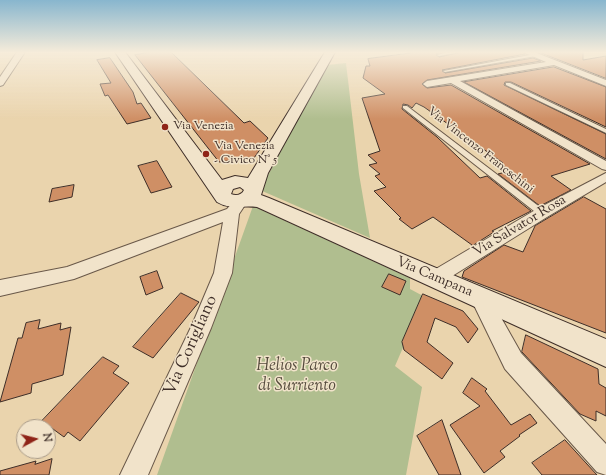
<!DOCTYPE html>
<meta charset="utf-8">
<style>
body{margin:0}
#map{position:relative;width:606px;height:475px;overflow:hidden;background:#ead4ad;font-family:"Sorts Mill Goudy",serif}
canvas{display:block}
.north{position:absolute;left:16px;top:419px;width:40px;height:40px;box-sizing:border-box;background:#f1e3ca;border:1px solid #a99b89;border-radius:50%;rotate:83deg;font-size:11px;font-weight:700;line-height:16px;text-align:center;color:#3e2e28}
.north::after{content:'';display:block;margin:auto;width:14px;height:18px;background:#8f2418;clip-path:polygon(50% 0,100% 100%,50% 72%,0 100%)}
</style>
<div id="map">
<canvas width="606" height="475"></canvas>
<div class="north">N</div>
</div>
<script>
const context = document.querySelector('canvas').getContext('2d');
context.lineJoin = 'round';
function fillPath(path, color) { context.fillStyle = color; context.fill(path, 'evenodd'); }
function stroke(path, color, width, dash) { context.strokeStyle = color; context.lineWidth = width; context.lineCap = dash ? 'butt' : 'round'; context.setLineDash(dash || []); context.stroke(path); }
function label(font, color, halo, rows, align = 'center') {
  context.font = font + ' "Sorts Mill Goudy",serif'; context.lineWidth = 3; context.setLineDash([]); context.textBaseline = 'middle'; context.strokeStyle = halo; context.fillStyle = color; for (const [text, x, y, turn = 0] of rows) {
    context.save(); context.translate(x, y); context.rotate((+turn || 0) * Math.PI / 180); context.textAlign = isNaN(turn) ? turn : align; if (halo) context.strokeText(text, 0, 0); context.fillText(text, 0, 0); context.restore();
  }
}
const green = new Path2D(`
 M 346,63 L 359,174 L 370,238 L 260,190 L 327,65 Z
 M 253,206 L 410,278 L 410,289 L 425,297 L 395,366 L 422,387 L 406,475 L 157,475 Z`);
const building = new Path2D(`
 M 152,52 L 171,52 L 244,123 L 250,121 L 268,138 L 254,158 L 219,162 L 135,55 Z
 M 418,52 L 442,52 L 436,54 L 439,57 L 461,52 L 522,52 L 525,54 L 442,70 L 445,73 L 533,58 L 541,61 L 427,80 L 422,84 L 427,88 L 451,85 L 590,164 L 551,176 L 571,190 L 540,206 L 498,174 L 510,171 L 501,164 L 503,163 L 424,107 L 416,103 L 412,108 L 408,105 L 403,104 L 402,109 L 437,137 L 480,178 L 487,176 L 531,211 L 492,231 L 494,232 L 472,246 L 472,245 L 433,217 L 412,229 L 399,219 L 401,218 L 374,191 L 386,187 L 375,176 L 380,174 L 369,165 L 377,163 L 368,155 L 380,151 L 362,98 L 385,94 L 363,78 L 366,66 L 370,66 L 368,59 Z
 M 539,52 L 583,52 L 583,60 L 606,56 L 606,78 Z
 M 110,58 L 133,92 L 137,104 L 141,103 L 151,118 L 127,124 L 108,95 L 105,96 L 100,84 L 111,83 L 97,60 Z
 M 554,67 L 606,87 L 606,127 L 511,82 L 505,82 L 504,85 L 606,134 L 606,159 L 464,82 Z
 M 157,161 L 172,187 L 151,193 L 138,166 Z
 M 74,185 L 72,197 L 49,202 L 52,189 Z
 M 584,197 L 606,209 L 606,333 L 462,277 L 464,271 L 504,245 L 523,252 L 535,226 Z
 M 157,271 L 163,288 L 146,295 L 140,277 Z
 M 389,274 L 406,281 L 400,295 L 382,287 Z
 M 181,293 L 199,302 L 153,358 L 133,347 Z
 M 423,294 L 463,311 L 478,329 L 468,343 L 456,327 L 435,318 L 427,342 L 453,363 L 442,379 L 404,350 L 402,342 Z
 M 40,320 L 38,329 L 61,323 L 60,330 L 71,327 L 63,375 L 32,384 L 31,393 L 0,402 L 18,338 L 22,338 L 26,323 Z
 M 526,335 L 598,369 L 599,384 L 606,388 L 606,416 L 596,411 L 596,421 L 580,414 L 522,352 Z
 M 103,357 L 119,366 L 113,373 L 129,383 L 80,441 L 68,432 L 64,437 L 42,421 Z
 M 472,378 L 487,389 L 485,391 L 511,425 L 530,414 L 537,423 L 519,435 L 520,436 L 500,451 L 505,457 L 484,473 L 450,425 L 480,406 L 463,393 Z
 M 442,420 L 461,475 L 439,475 L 417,436 Z
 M 565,440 L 597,475 L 542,475 L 532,463 Z
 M 52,459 L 49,475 L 0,475 L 0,471 L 36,461 L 35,464 Z`);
const lane = new Path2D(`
 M 449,52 L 460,52 L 439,56 L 437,55 Z
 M 535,54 L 536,56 L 445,72 L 443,71 Z
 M 506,83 L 510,83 L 606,129 L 606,133 L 506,85 Z
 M 403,106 L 407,106 L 545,211 L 546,213 L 545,215 L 539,215 L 403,108 Z`);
const street = new Path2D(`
 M 17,52 L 25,52 L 3,85 L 0,86 L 0,77 Z
 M 523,52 L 534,52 L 606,80 L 606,86 L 554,65 L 460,81 L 606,161 L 606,170 L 602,169 L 451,83 L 427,87 L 423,84 L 427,81 L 546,62 Z
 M 606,173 L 606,182 L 547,217 L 441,283 L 435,285 L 429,283 L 426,278 L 429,273 L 537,209 Z
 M 238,200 L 243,202 L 245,205 L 239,214 L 232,273 L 211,328 L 148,475 L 120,475 L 192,325 L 214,273 L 223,222 L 74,279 L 0,296 L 0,280 L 67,267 L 227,209 L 233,202 Z
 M 479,289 L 486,291 L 521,353 L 606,444 L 606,475 L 597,472 L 505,369 L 470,297 L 472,291 Z`);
const secondary = new Path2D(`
 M 115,52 L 125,52 L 222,180 L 235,176 L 248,178 L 325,52 L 335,52 L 268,173 L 261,195 L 269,198 L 606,339 L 606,367 L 257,207 C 243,205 230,210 217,202 ZM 240,187 L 244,190 C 242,195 236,196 231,194 L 233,189 Z`);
const markers = [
 [165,127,4,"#8f2418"],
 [206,154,4,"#8f2418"]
];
const farPoinames = [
 ["Via Venezia",173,127],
 ["Via Venezia",214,147],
 ["- Civico N° 5",214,161]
];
const farStreetnames = [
 ["Via Vincenzo Francschini",480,151,38]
];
const streetNames = [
 ["Via Salvator Rosa",520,227,-31],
 ["Via Campana",434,278,23]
];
const nearStreetnames = [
 ["Via Corigliano",192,346,-66]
];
const nearParknames = [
 ["Helios Parco",297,367],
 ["di Surriento",297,387]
];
fillPath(green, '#b0be8f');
fillPath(building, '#cf8f65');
stroke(building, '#3e2e28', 1);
stroke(lane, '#695849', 2);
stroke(street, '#695849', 2);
stroke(secondary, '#3e2e28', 2);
fillPath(lane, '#f1e3ca');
fillPath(street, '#f1e3ca');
fillPath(secondary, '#f1e3ca');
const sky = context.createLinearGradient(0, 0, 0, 119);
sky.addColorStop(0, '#88b6ce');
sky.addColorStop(0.44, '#f6ecda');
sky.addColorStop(1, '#f6ecda00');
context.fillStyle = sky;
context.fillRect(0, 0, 606, 119);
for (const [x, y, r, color] of markers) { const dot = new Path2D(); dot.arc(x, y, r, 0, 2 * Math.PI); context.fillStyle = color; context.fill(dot); stroke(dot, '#f1e3ca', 1.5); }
label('12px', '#3e2e28', '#f1e3ca', farPoinames, 'left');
label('12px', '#3e2e28', '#f1e3ca', farStreetnames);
label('14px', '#3e2e28', '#f1e3ca', streetNames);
label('17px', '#3e2e28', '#f1e3ca', nearStreetnames);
label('italic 17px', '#554b3d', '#f1e3ca', nearParknames);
</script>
